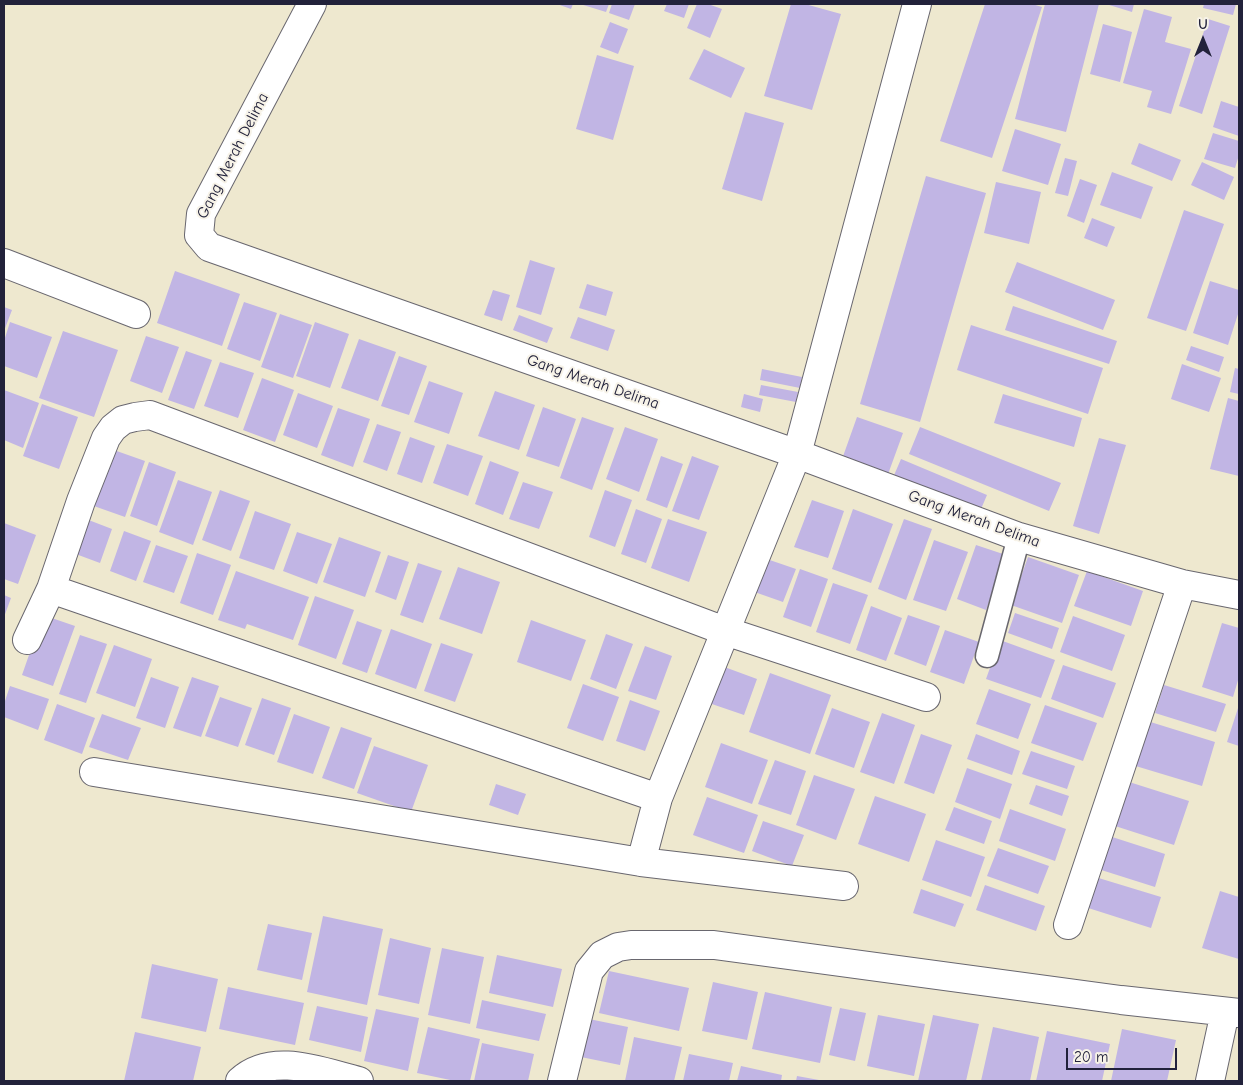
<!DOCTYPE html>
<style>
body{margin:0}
#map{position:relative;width:1243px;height:1085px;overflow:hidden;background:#eee8cf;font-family:"Comic Neue",sans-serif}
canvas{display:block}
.frame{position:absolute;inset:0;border:5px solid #22223b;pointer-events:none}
.north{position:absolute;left:1178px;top:15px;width:50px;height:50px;-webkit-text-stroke:4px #f7f3e8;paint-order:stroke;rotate:0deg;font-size:14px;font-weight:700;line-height:20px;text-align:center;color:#22223b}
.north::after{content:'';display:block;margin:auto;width:18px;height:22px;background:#22223b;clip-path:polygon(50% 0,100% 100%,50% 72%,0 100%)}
.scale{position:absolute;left:1066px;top:1048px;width:111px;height:22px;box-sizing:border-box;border:2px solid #22223b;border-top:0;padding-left:6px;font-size:15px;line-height:18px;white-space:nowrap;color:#22223b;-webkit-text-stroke:4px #f7f3e8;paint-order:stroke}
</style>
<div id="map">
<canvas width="1243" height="1085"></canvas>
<div class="frame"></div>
<div class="north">U</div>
<div class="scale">20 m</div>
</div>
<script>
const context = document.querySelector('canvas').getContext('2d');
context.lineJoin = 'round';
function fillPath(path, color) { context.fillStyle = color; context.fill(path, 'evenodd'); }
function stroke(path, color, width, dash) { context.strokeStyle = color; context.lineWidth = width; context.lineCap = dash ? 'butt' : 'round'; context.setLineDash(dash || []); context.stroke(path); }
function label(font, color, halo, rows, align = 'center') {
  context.font = font + ' "Comic Neue",sans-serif'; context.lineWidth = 4; context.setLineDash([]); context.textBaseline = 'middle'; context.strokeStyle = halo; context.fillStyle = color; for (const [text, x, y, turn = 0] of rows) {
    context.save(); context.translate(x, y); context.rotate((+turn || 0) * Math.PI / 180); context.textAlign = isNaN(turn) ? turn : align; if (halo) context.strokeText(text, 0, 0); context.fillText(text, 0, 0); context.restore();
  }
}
const building = new Path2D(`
 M 557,4 L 573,4 L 571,9 Z
 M 580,4 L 609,4 L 606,12 Z
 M 612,4 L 635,4 L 629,20 L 609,13 Z
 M 667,4 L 689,4 L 684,18 L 664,11 Z
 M 697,4 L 708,4 L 722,9 L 710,38 L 687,28 Z
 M 791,4 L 805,4 L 841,14 L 812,110 L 764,96 Z
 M 985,4 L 1032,4 L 1042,7 L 992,158 L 940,141 Z
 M 1045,4 L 1099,4 L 1066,132 L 1015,119 Z
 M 1106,4 L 1134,4 L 1132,12 Z
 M 1204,4 L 1236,4 L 1233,15 L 1203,8 Z
 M 1144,9 L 1172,17 L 1165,42 L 1191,49 L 1171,114 L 1147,107 L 1152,91 L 1123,83 Z
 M 1208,19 L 1230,26 L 1202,114 L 1179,106 Z
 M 610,22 L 628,29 L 618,54 L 600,47 Z
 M 1103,24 L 1132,32 L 1120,82 L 1090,74 Z
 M 704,49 L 745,68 L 731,98 L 689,79 Z
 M 597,55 L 634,66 L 613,140 L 576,129 Z
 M 1221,101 L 1239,107 L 1239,136 L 1213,127 Z
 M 745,112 L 784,123 L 762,201 L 722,189 Z
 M 1015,129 L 1061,144 L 1048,185 L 1002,171 Z
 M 1213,133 L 1239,141 L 1239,155 L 1235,168 L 1204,159 Z
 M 1139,143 L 1181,160 L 1172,181 L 1131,164 Z
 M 1065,158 L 1077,161 L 1068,196 L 1055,193 Z
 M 1202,162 L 1234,177 L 1224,200 L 1191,185 Z
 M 1112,172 L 1153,187 L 1141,219 L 1100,205 Z
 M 926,176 L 986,193 L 920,422 L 860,404 Z
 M 1080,179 L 1097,185 L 1084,223 L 1067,216 Z
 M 996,182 L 1041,192 L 1029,244 L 984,233 Z
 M 1184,210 L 1224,224 L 1186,331 L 1147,318 Z
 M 1092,218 L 1115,227 L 1107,247 L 1084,238 Z
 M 530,260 L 555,268 L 541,315 L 516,307 Z
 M 1017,262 L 1115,300 L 1103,330 L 1005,292 Z
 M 175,271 L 240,294 L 222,346 L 157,323 Z
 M 1210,281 L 1239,290 L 1239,311 L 1228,345 L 1193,333 Z
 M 587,284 L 613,292 L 606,316 L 579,308 Z
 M 493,290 L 510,295 L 502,321 L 484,315 Z
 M 244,302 L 277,313 L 260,361 L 227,349 Z
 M 1013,306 L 1117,341 L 1109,364 L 1005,330 Z
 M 4,307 L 12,310 L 4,331 Z
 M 280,314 L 312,325 L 293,378 L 261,367 Z
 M 519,315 L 553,328 L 547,343 L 513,330 Z
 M 578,317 L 615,330 L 608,351 L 570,338 Z
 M 10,322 L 52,337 L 37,378 L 4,366 L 4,341 Z
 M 315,322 L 349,334 L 330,388 L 296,376 Z
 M 971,325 L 1103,368 L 1088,414 L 957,370 Z
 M 63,331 L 118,350 L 94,417 L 39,398 Z
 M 146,336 L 179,347 L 162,393 L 130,381 Z
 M 359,339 L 396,352 L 378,401 L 341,388 Z
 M 1191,346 L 1224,357 L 1219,372 L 1186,360 Z
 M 186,351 L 212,360 L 194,409 L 168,400 Z
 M 399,356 L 427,366 L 409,415 L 381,406 Z
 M 220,362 L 254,373 L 238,418 L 204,406 Z
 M 1182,364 L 1221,378 L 1209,412 L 1171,399 Z
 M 1235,368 L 1239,369 L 1239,394 L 1230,392 Z
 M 762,369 L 802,377 L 800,388 L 760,380 Z
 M 262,378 L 294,390 L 275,442 L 243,430 Z
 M 429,381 L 463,393 L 449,434 L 414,422 Z
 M 761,385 L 798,392 L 796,402 L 759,395 Z
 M 4,390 L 39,403 L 23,448 L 4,440 Z
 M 495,391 L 535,405 L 519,450 L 478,436 Z
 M 298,393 L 333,406 L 317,448 L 283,435 Z
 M 744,394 L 763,399 L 760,412 L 741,407 Z
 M 1003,394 L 1082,418 L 1074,447 L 994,423 Z
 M 1228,398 L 1239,401 L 1239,476 L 1210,469 Z
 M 42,404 L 78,417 L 59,469 L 23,456 Z
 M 543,407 L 576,419 L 559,467 L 526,456 Z
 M 338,408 L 370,419 L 353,467 L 321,455 Z
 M 582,417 L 614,428 L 592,490 L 560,478 Z
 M 857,417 L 903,433 L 887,477 L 841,462 Z
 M 377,424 L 401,432 L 387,471 L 363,462 Z
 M 625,427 L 658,439 L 639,492 L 606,479 Z
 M 920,427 L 1061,483 L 1049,511 L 909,454 Z
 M 410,437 L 435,446 L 422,483 L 397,474 Z
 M 1099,438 L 1126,445 L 1099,534 L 1073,526 Z
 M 447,444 L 483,456 L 468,496 L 433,483 Z
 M 111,449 L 145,461 L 125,517 L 91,505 Z
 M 661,456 L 683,464 L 667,508 L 646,500 Z
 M 692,456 L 719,466 L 699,520 L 672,511 Z
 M 901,459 L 987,495 L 978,516 L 892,480 Z
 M 490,461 L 519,472 L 503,515 L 475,504 Z
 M 149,462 L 176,472 L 157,526 L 130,516 Z
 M 178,480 L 212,492 L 193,545 L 159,532 Z
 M 523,482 L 553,492 L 539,529 L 509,519 Z
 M 220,490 L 250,501 L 231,551 L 202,540 Z
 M 605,490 L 632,500 L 615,547 L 589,537 Z
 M 812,500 L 844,511 L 828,558 L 794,547 Z
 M 636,509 L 662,519 L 646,563 L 621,554 Z
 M 853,509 L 893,524 L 871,583 L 832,569 Z
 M 255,511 L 291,524 L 274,570 L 239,558 Z
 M 86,519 L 112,529 L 100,563 L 73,553 Z
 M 668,519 L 707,532 L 689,582 L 651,568 Z
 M 904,519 L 932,529 L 906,600 L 878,589 Z
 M 4,523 L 36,535 L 18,584 L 4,579 Z
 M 124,531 L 151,541 L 136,581 L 110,571 Z
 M 297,532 L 332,544 L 317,584 L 283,571 Z
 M 339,537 L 381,552 L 365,597 L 323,582 Z
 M 934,540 L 968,552 L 946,611 L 913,600 Z
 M 156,545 L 188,556 L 174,593 L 143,582 Z
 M 976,545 L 1006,555 L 986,610 L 957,599 Z
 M 197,553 L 231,565 L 213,615 L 180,603 Z
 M 388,555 L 409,562 L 396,600 L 375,592 Z
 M 758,556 L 796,569 L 783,602 L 746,589 Z
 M 1028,557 L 1079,575 L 1062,623 L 1011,605 Z
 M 418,563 L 442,571 L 423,623 L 400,615 Z
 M 458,567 L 500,582 L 482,634 L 439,619 Z
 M 800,569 L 828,579 L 811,627 L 783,617 Z
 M 236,571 L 309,597 L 293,640 L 247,624 L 245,629 L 218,620 Z
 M 1087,571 L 1143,591 L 1131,626 L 1074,606 Z
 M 833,583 L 868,595 L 850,644 L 816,632 Z
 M 4,595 L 11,598 L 4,617 Z
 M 315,596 L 354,610 L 336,659 L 298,645 Z
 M 871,606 L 902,618 L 886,661 L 856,650 Z
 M 1015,613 L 1059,628 L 1052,649 L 1008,633 Z
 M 43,615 L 75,626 L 53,686 L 22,675 Z
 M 908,615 L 940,626 L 926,666 L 894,654 Z
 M 1073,616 L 1125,635 L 1112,671 L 1060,652 Z
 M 531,620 L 586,640 L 571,681 L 517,662 Z
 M 357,621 L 382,630 L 367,673 L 342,664 Z
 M 1222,623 L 1239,628 L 1239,677 L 1233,697 L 1202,687 Z
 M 391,629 L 432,644 L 416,689 L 375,674 Z
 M 945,630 L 979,642 L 964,684 L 930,672 Z
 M 606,634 L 633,644 L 616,689 L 590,679 Z
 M 80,635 L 107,644 L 86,703 L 59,694 Z
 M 1000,640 L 1055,660 L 1041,698 L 986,679 Z
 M 441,643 L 473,654 L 455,702 L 424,691 Z
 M 114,645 L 152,659 L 135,707 L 96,693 Z
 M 645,646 L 672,656 L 656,700 L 628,691 Z
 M 719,665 L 757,679 L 744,715 L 706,702 Z
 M 1063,665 L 1116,683 L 1103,718 L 1051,699 Z
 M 770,673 L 831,695 L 810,754 L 749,732 Z
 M 151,677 L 179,687 L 165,728 L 136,718 Z
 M 192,677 L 219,686 L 201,737 L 173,728 Z
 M 583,684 L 619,697 L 603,741 L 567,728 Z
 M 1164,685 L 1226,704 L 1216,732 L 1155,713 Z
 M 10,686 L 49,699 L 38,730 L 4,717 L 4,704 Z
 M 989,689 L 1031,704 L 1018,739 L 976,724 Z
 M 220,697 L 252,708 L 238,747 L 205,736 Z
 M 262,698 L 291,708 L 274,755 L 245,745 Z
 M 630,700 L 660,711 L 645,751 L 616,741 Z
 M 57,704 L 95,718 L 82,754 L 44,740 Z
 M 1045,705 L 1097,723 L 1083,761 L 1031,743 Z
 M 1239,705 L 1239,746 L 1227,742 Z
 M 832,708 L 870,722 L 854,768 L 815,754 Z
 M 882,713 L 915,725 L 894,784 L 860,772 Z
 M 102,714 L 141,728 L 128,760 L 89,747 Z
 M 294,714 L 330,727 L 313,774 L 277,762 Z
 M 1144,720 L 1215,742 L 1202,786 L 1129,764 Z
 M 341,727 L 372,738 L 354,789 L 322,778 Z
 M 921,734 L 952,745 L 934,794 L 904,783 Z
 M 976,734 L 1020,751 L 1012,775 L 967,759 Z
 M 721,743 L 768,760 L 752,804 L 705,787 Z
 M 374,746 L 428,765 L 411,812 L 357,793 Z
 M 1031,751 L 1075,766 L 1067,789 L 1022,774 Z
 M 775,760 L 806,771 L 791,815 L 758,804 Z
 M 967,768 L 1012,784 L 1000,819 L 955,802 Z
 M 814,775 L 855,789 L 836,840 L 796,825 Z
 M 1126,781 L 1189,801 L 1174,845 L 1112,825 Z
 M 496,784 L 526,794 L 518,815 L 489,805 Z
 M 1036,785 L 1069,796 L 1062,816 L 1029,804 Z
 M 875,796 L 926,814 L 909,862 L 858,844 Z
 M 707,797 L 758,815 L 744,853 L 693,835 Z
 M 954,807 L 992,821 L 984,844 L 945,830 Z
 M 1010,809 L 1066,829 L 1055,861 L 999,841 Z
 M 763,821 L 804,835 L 792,866 L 752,851 Z
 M 1106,835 L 1165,854 L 1155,887 L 1095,868 Z
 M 936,840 L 985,857 L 971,897 L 922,880 Z
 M 998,848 L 1049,866 L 1038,894 L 987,876 Z
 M 1092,876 L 1161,897 L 1151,928 L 1082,906 Z
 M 985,885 L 1045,906 L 1036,931 L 976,910 Z
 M 921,889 L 964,904 L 955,927 L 913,913 Z
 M 1220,891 L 1239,897 L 1239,959 L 1202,948 Z
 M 323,916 L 383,929 L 367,1005 L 307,992 Z
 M 268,924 L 312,933 L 302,980 L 257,970 Z
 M 390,938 L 431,948 L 419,1004 L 378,995 Z
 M 442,948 L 484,957 L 470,1024 L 428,1015 Z
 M 497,955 L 562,969 L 553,1007 L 489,993 Z
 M 152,964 L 218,979 L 206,1032 L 141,1018 Z
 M 609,971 L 689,988 L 679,1031 L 599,1013 Z
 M 713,982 L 758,992 L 747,1040 L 702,1031 Z
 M 228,987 L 304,1003 L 295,1045 L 219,1029 Z
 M 765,992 L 832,1007 L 820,1063 L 752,1049 Z
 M 482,1000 L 546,1014 L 539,1041 L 476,1028 Z
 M 317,1006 L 368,1017 L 361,1052 L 309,1040 Z
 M 840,1008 L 866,1013 L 855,1061 L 829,1055 Z
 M 376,1009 L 419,1018 L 408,1071 L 364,1061 Z
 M 878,1015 L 925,1024 L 914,1076 L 867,1066 Z
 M 933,1015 L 979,1024 L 966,1081 L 918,1081 Z
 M 589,1019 L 628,1027 L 620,1065 L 581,1057 Z
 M 428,1027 L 480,1039 L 470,1081 L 455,1081 L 417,1073 Z
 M 993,1027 L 1039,1037 L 1030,1081 L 981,1081 Z
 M 1122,1029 L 1176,1040 L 1167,1081 L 1111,1081 Z
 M 1047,1031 L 1110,1044 L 1102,1081 L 1036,1081 Z
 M 135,1032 L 201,1047 L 193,1081 L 124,1081 Z
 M 634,1037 L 682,1047 L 674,1081 L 625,1081 Z
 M 482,1043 L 534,1054 L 528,1081 L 474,1081 Z
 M 689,1054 L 733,1063 L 729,1081 L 683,1081 Z
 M 741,1066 L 782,1075 L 781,1081 L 737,1081 Z
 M 797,1076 L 819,1080 L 819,1081 L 796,1081 Z`);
const lane = new Path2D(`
 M 987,656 L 1019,537`);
const street = new Path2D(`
 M 312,4 L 201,214 L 199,235 L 209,247 L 797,454 L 1019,537 L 1182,584 L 1239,595
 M 4,263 L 136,314
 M 51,589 L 658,798
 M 27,640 L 51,589 L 81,501 L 106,438 L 113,428 L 123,420 L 135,417 L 150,415 L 725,631 L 926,697
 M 94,772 L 641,862 L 658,798 L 797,454 L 917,4
 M 641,862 L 844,886
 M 1068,925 L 1182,584
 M 240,1081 C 272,1051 322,1072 359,1081
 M 562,1081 L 589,971 L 602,955 L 618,947 L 631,945 L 714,945 L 1121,1000 L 1239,1013
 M 1210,1081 L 1225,1012`);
const streetNames = [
 ["Gang Merah Delima",233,156,-63],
 ["Gang Merah Delima",593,382,19],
 ["Gang Merah Delima",974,519,20]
];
fillPath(building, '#c1b5e4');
stroke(lane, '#69676f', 25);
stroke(street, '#69676f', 30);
stroke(lane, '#fff', 22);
stroke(street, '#fff', 28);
label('16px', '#22223b', '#f7f3e8', streetNames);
</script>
